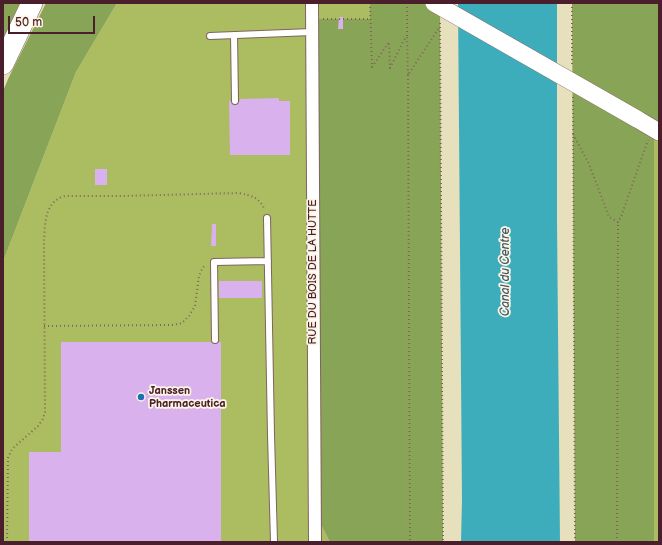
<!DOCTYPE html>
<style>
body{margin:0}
#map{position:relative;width:662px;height:545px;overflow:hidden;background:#e7e0bc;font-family:"Balsamiq Sans",sans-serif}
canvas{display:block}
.frame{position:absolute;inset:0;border:4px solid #4a1f2b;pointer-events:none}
.scale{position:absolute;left:8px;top:16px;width:87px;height:18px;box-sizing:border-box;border:2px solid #4a1f2b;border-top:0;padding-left:5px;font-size:12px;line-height:14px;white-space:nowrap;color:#4a1f2b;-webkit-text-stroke:3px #fcf5e5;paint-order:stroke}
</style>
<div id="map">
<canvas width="662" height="545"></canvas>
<div class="frame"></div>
<div class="scale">50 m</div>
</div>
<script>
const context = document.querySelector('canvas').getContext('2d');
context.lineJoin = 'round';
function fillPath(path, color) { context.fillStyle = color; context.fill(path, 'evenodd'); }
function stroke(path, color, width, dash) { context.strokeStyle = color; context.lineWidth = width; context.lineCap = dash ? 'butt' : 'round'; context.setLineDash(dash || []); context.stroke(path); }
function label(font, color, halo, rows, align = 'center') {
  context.font = font + ' "Balsamiq Sans",sans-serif'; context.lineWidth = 3.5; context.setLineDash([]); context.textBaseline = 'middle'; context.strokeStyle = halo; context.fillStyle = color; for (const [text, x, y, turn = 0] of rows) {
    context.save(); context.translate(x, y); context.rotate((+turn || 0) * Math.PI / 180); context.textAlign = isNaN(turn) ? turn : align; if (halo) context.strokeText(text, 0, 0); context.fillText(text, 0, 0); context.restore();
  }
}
const green = new Path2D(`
 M 117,3 L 370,3 L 370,19 L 313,19 L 315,513 L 330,542 L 3,542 L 3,269 L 4,259 L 76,72 Z
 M 654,129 L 659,132 L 659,542 L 654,542 Z`);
const forest = new Path2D(`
 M 3,3 L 23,3 L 3,47 Z
 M 46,3 L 117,3 L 76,72 L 4,259 L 3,269 L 3,91 L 9,77 Z
 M 370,3 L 440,3 L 443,542 L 330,542 L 315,513 L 312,19 L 370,19 Z
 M 572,3 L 659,3 L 659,120 L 654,129 L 654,542 L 575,542 Z`);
const water = new Path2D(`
 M 458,3 L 557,3 L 557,222 L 560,542 L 461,542 L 462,500 Z`);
const building = new Path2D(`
 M 339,17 L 343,17 L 343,29 L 338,29 Z
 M 279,98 L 279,101 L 290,101 L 290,155 L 230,155 L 229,101 L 240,101 L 240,99 Z
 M 95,169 L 107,169 L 107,185 L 95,185 Z
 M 212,224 L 216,224 L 216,246 L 211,246 Z
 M 219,281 L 262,281 L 262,298 L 219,298 Z
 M 61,342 L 221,342 L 221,542 L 29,542 L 29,452 L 61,452 Z`);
const path = new Path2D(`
 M 370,3 L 372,67 L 389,42 L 390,68 L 404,40 L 407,37 L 408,75 L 439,28
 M 407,3 L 407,37
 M 572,3 L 572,67
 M 323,19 L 370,19
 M 440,23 L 443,542
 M 408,75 L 410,542
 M 573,97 L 575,542
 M 573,134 L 589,164 L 609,217 L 618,222 L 621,217 L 648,140
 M 44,326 L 172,325 L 182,323 L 189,316 L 195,306 L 199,276 L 202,269 L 205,265
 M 7,542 L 8,458 L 12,449 L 38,426 L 43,419 L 45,412 L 44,241 C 45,227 44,205 60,198 C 62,196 66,196 69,196 L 122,196 L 239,193 C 252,196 259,197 265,210
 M 617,542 L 618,222`);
const lane = new Path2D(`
 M 234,35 L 235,101
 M 210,36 L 312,32
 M 267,218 L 271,435 L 274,542
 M 215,340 L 214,262 L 268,261`);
const street = new Path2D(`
 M 312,3 L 315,542`);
const secondary = new Path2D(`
 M 637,119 L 659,132`);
const highway = new Path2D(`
 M 3,64 L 32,3`);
const secondaryBridge = new Path2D(`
 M 434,3 L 637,119`);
const markers = [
 [141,397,4,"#1f6fb2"]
];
const streetNames = [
 ["RUE DU BOIS DE LA HUTTE",313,272,-90]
];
const poiNames = [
 ["Janssen",149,391],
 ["Pharmaceutica",149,404]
];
const waterNames = [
 ["Canal du Centre",506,272,-90]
];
fillPath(green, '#abbd60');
fillPath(forest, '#88a456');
fillPath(water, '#3eadbb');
fillPath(building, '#d8b1ed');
stroke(lane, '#81635e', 8);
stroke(street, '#81635e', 14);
stroke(secondary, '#81635e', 18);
stroke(highway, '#81635e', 22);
stroke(path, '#81635e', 2, [1, 3]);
stroke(lane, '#fff', 6);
stroke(street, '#fff', 12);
stroke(secondary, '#fff', 17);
stroke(highway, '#fff', 21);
stroke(secondaryBridge, '#81635e', 18, []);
stroke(secondaryBridge, '#fff', 17);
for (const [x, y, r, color] of markers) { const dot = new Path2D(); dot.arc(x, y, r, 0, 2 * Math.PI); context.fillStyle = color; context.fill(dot); stroke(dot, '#fcf5e5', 1.5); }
label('11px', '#4a1f2b', '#fcf5e5', streetNames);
label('bold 11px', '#4a1f2b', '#fcf5e5', poiNames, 'left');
label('italic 12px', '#455865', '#fcf5e5', waterNames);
</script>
